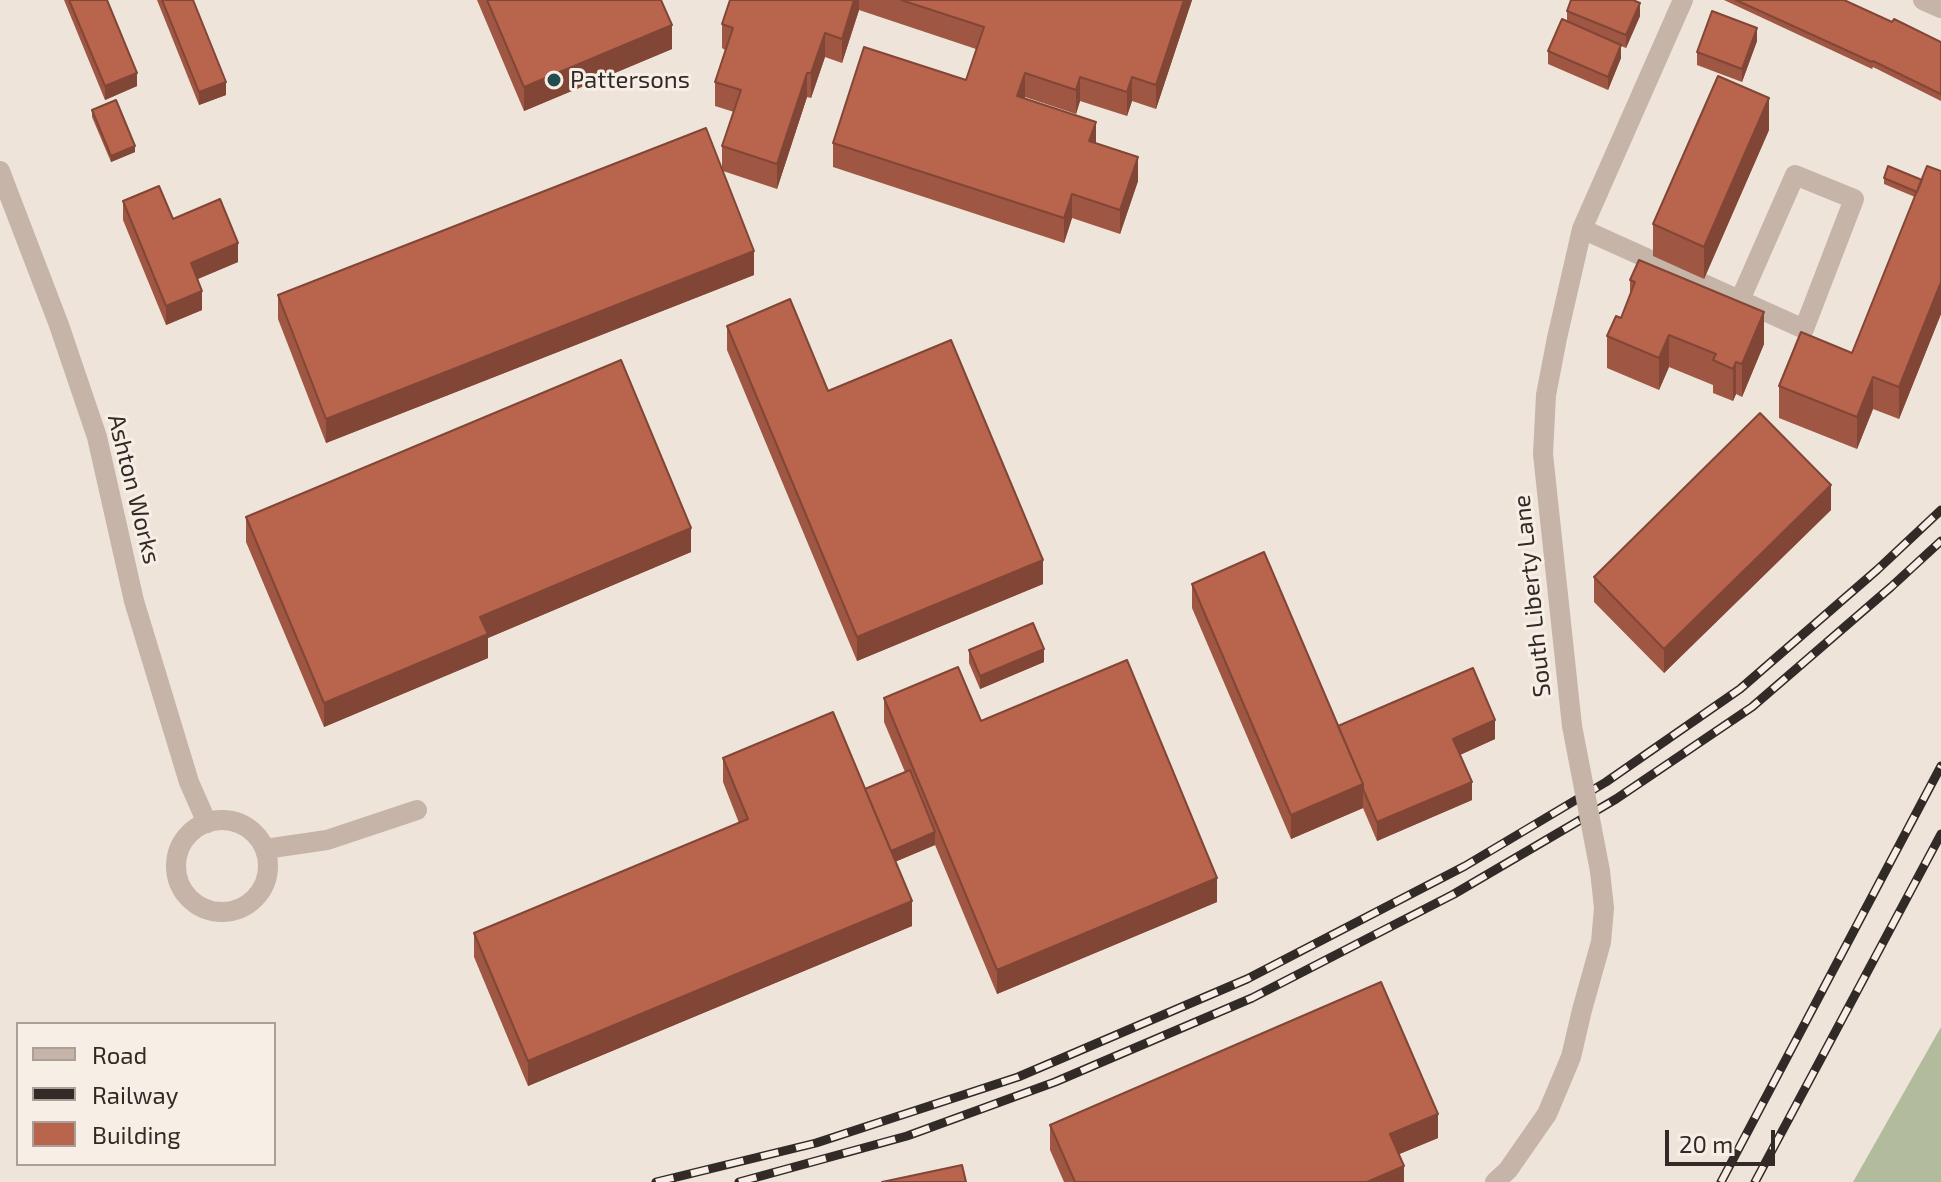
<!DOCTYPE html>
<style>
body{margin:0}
#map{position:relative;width:1941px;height:1182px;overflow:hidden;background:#eee4da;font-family:"Exo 2",sans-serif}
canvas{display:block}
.legend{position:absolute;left:16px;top:1022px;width:260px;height:144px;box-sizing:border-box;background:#f7eee5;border:2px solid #a8a099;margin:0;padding:10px 14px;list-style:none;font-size:24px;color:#322a27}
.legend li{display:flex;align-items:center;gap:16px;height:40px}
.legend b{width:40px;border:2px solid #a8a099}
.scale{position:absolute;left:1665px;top:1130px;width:110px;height:36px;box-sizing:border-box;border:4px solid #322a27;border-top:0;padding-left:10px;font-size:24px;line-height:28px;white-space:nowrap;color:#322a27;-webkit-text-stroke:6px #f7eee5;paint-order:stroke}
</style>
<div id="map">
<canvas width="1941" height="1182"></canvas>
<ul class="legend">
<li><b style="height:10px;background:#c5b4a7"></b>Road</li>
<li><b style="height:10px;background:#322a27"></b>Railway</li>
<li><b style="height:22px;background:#b9644d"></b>Building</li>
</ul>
<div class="scale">20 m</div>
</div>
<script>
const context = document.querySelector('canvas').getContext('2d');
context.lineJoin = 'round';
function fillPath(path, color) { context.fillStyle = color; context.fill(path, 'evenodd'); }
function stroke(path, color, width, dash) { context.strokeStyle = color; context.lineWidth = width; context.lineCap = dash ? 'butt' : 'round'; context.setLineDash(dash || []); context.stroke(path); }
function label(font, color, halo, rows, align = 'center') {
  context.font = font + ' "Exo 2",sans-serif'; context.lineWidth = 6; context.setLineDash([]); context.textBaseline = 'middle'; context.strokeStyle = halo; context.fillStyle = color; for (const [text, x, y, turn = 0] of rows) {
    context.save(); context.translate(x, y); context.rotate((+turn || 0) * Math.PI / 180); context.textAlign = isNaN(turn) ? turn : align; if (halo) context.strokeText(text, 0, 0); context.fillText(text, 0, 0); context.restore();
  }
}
const green = new Path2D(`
 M 1941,1027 L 1941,1182 L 1853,1182 Z`);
const minor = new Path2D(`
 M 1923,0 L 1941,8
 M 0,171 L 59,325 L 97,437 L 134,601 L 189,782 L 207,823
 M 1582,229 L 1804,329 L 1854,199 L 1795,175 L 1740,300
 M 1572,726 L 1543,454 L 1546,395 L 1557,338 L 1582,229 L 1683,0
 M176 866a46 46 0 1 1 92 0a46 46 0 1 1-92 0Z
 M 265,849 L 327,840 L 417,810
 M 1495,1182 L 1508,1170 L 1547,1114 L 1571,1057 L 1582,1010 L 1601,942 L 1604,908 L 1600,871`);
const rail = new Path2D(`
 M 656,1182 L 816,1143 L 1018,1077 L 1247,979 L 1465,866 L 1606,782 L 1740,689 L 1877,570 L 1941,510
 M 739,1182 L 907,1136 L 1055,1082 L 1252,998 L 1454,894 L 1616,799 L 1752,707 L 1891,587 L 1941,541
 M 1721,1182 L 1941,766
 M 1755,1182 L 1941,834`);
const minorBridge = new Path2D(`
 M 1572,726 L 1600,871`);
const wall = new Path2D(`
 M 64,0 L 107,0 L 137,86 L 105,100 Z
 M 157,0 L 193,0 L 226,95 L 199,105 Z
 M 477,0 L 661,0 L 672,49 L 524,111 Z
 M 730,0 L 1192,0 L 1156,109 L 1132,101 L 1127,116 L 1080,101 L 1076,114 L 1025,97 L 1024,99 L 1096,143 L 1138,181 L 1120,234 L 1072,218 L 1064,243 L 833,167 L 833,143 L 966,80 L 976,49 L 859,10 L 842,63 L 825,57 L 811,98 L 807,97 L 777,189 L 723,171 L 754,275 L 326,443 L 278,319 L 278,295 L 722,168 L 722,146 L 734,112 L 715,106 L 715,82 L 725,50 L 722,48 L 722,24 Z
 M 1724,0 L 1844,0 L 1892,22 L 1941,42 L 1941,101 L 1873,67 L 1872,69 Z
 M 1567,11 L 1640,16 L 1626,48 L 1621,46 L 1621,58 L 1608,90 L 1548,64 L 1548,51 L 1567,22 Z
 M 1757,41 L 1742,82 L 1697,65 L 1697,52 Z
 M 92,110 L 135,152 L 111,162 L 92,117 Z
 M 1769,130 L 1704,279 L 1653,256 L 1653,224 Z
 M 1941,171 L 1941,314 L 1899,419 L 1873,409 L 1857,449 L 1779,418 L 1779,386 L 1852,353 L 1915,197 L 1884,184 L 1884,178 L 1922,180 Z
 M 123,201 L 173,219 L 238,262 L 197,279 L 202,310 L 166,325 L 123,220 Z
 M 1630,280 L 1764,344 L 1742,397 L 1736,394 L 1733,401 L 1713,393 L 1713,385 L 1669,367 L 1659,390 L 1607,368 L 1607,336 L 1621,318 L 1630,294 Z
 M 727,326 L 828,391 L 1043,584 L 857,661 L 727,350 Z
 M 1831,510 L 1664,673 L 1594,602 L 1594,577 Z
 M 246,517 L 691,552 L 488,638 L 488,658 L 324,727 L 246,542 Z
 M 1192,584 L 1338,726 L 1495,739 L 1460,755 L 1472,800 L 1377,841 L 1363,808 L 1291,839 L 1192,608 Z
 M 969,650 L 1044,662 L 980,689 L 969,663 Z
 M 884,698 L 981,721 L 1217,902 L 997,994 L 935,845 L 895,862 L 912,926 L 528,1086 L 474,957 L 474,933 L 739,823 L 723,782 L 723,758 L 865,789 L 905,772 L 884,722 Z
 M 1050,1125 L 1438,1138 L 1399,1154 L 1404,1182 L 1064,1182 L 1050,1150 Z`);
const shadedWall = new Path2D(`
 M 854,0 L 859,0 L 859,10 L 842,63 L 842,39 Z
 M 1184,0 L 1192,0 L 1156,109 L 1156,85 Z
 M 1640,3 L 1640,16 L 1626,48 L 1626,35 Z
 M 672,25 L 672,49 L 524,111 L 524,87 Z
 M 1757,28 L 1757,41 L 1742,82 L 1742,69 Z
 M 825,33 L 825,57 L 811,98 L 811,73 Z
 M 1621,45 L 1621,58 L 1608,90 L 1608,77 Z
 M 137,73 L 137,86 L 105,100 L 105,86 Z
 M 807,73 L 807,97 L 777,189 L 777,164 Z
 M 1025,73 L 1025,97 L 1017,120 L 1017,96 Z
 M 1080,77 L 1080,101 L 1076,114 L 1076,90 Z
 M 1132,77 L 1132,101 L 1127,116 L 1127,92 Z
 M 226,82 L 226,95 L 199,105 L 199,92 Z
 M 1769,98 L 1769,130 L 1704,279 L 1704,247 Z
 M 1096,122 L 1096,146 L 1089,141 Z
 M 135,146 L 135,152 L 111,162 L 111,156 Z
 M 1138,157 L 1138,181 L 1120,234 L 1120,210 Z
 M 1072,194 L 1072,218 L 1064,243 L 1064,218 Z
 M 238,243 L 238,262 L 191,282 L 191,263 Z
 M 754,251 L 754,275 L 326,443 L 326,419 Z
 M 1941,282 L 1941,314 L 1899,419 L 1899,387 Z
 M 202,291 L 202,310 L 166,325 L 166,306 Z
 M 1764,312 L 1764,344 L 1742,397 L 1742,364 Z
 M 1669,335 L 1669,367 L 1659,390 L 1659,358 Z
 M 1736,362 L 1736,394 L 1733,401 L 1733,369 Z
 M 1873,377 L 1873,409 L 1857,449 L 1857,417 Z
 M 1831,485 L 1831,510 L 1664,673 L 1664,649 Z
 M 691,528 L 691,552 L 488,638 L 488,658 L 324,727 L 324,703 L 480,617 Z
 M 1043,560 L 1043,584 L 857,661 L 857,637 Z
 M 1044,649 L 1044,662 L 980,689 L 980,676 Z
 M 1495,720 L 1495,739 L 1453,758 L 1453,739 Z
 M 1472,782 L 1472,800 L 1377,841 L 1377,822 Z
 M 1363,784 L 1363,808 L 1291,839 L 1291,815 Z
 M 935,832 L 935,845 L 887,865 L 887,852 Z
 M 1217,878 L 1217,902 L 997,994 L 997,970 Z
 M 912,901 L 912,926 L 528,1086 L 528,1061 Z
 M 1438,1114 L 1438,1138 L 1390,1158 L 1390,1134 Z
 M 1404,1166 L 1404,1182 L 1367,1182 Z`);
const building = new Path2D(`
 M 69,0 L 107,0 L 137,73 L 105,86 Z
 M 162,0 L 193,0 L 226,82 L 199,92 Z
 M 487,0 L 661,0 L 672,25 L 524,87 Z
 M 730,0 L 854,0 L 842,39 L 825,33 L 811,73 L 807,73 L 777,164 L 722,146 L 741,90 L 715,82 L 733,28 L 722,24 Z
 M 901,0 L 1184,0 L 1156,85 L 1132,77 L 1127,92 L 1080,77 L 1076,90 L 1025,73 L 1017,96 L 1096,122 L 1089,141 L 1138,157 L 1120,210 L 1072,194 L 1064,218 L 833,143 L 864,47 L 966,80 L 984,27 Z
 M 1571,0 L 1633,0 L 1640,3 L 1626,35 L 1567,11 Z
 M 1736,0 L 1844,0 L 1892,22 L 1894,19 L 1941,42 L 1941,94 L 1873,61 L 1872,62 Z
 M 1712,11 L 1757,28 L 1742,69 L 1697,52 Z
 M 1562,19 L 1621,45 L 1608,77 L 1548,51 Z
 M 1718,76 L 1769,98 L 1704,247 L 1653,224 Z
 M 116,100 L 135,146 L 111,156 L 92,110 Z
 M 706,128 L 754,251 L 326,419 L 278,295 Z
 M 1888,166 L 1922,180 L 1917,192 L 1884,178 Z
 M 1927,166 L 1941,171 L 1941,282 L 1899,387 L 1873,377 L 1857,417 L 1779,386 L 1801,332 L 1852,353 Z
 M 159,186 L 173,219 L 220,199 L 238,243 L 191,263 L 202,291 L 166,306 L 123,201 Z
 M 1639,260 L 1764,312 L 1742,364 L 1736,362 L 1733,369 L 1713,360 L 1716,354 L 1669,335 L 1659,358 L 1607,336 L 1616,316 L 1621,318 L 1635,282 L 1630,280 Z
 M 790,299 L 828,391 L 951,340 L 1043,560 L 857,637 L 727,326 Z
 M 621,360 L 691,528 L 480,617 L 488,634 L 324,703 L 246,517 Z
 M 1760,413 L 1831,485 L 1664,649 L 1594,577 Z
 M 1264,552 L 1363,784 L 1291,815 L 1192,584 Z
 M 1033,623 L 1044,649 L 980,676 L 969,650 Z
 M 1127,660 L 1217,878 L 997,970 L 884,698 L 958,667 L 981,721 Z
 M 1473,668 L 1495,720 L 1453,739 L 1472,782 L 1377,822 L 1363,789 L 1363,784 L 1338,726 Z
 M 833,712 L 912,901 L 528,1061 L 474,933 L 748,819 L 723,758 Z
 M 910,770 L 935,832 L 891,851 L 865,789 Z
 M 1381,982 L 1438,1114 L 1390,1134 L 1404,1166 L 1367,1182 L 1075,1182 L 1050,1125 Z
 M 962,1165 L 966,1182 L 882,1182 Z`);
const markers = [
 [554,80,8,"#214d4f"]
];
const poiNames = [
 ["Pattersons",570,80]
];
const streetNames = [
 ["Ashton Works",134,489,76],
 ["South Liberty Lane",1532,596,-96]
];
fillPath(green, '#b2bb9c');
stroke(minor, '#c5b4a7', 20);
stroke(rail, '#322a27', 9);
stroke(rail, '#f7eee5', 6, [18]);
stroke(minorBridge, '#c5b4a7', 20);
fillPath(wall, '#9f5642');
fillPath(shadedWall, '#824636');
fillPath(building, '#b9644d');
stroke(building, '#824636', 2);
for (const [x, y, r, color] of markers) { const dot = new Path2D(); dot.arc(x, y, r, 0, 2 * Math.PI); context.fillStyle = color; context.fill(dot); stroke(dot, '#f7eee5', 3); }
label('24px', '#322a27', '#f7eee5', poiNames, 'left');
label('24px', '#322a27', '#f7eee5', streetNames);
</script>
